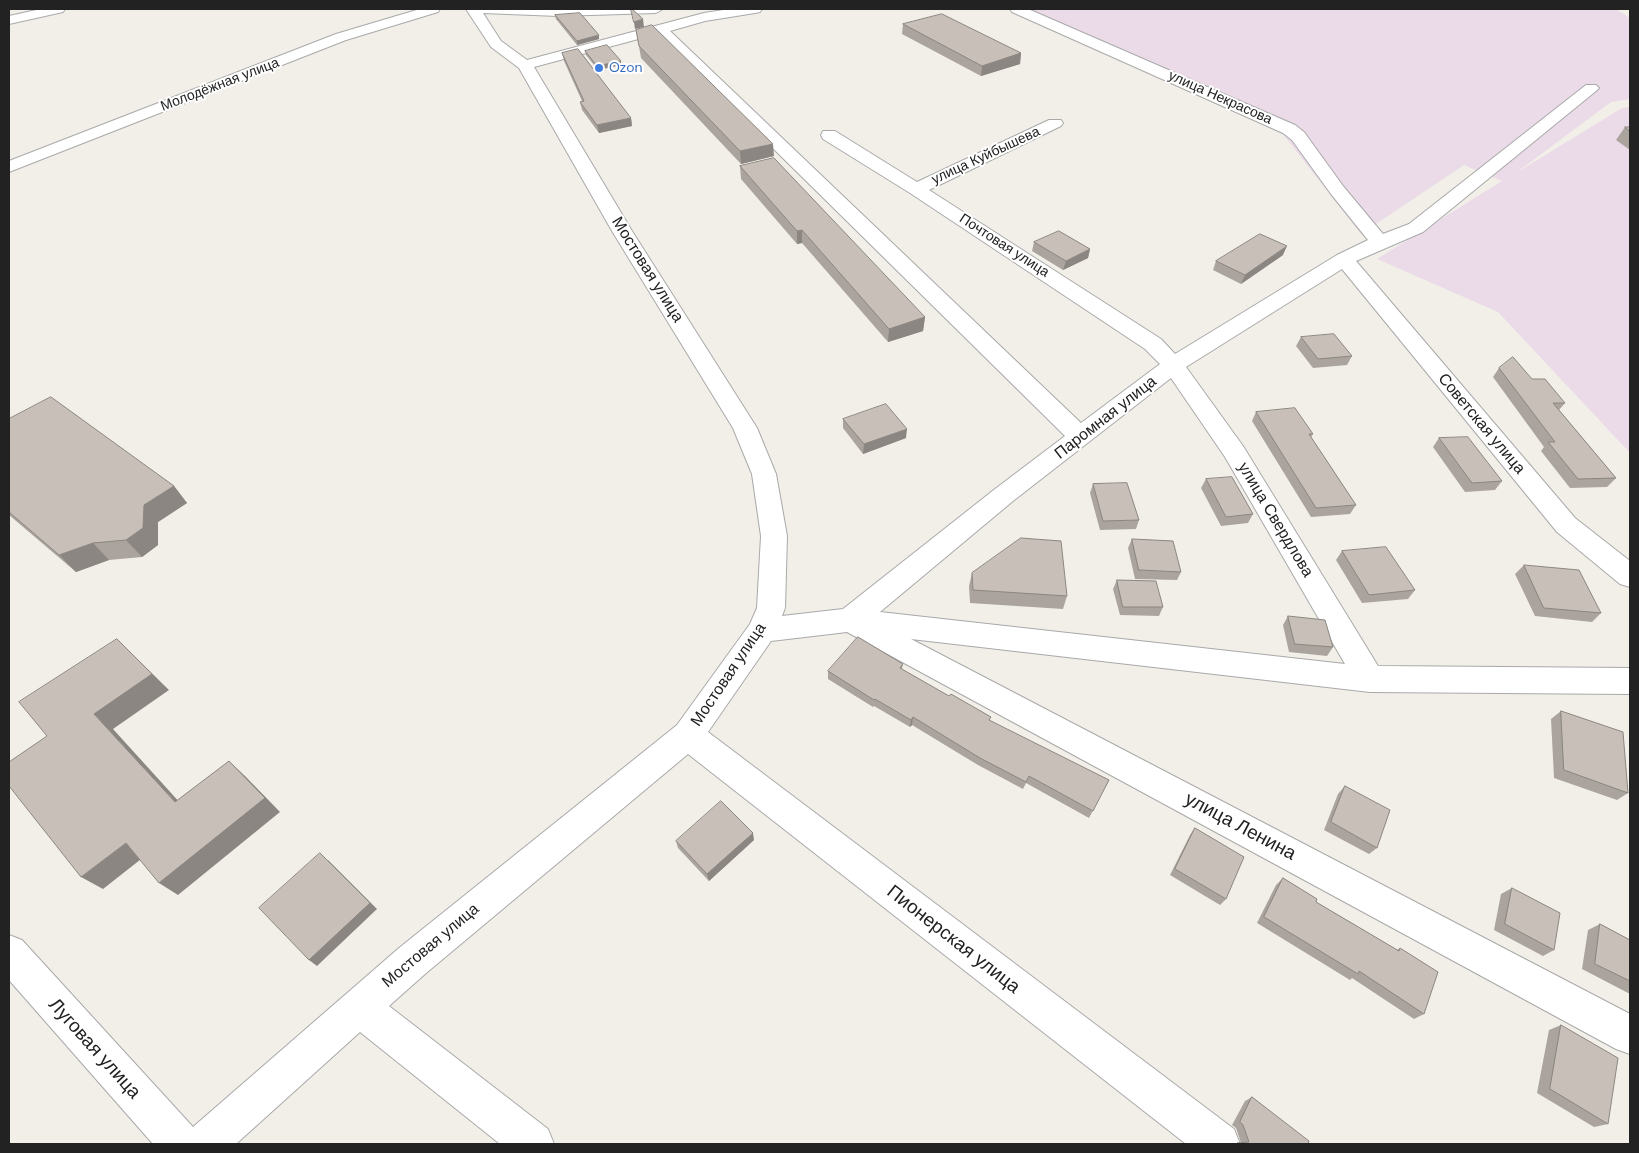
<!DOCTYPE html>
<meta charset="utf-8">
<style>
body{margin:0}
#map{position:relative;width:1639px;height:1153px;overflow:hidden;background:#f2efe9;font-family:"DM Sans",sans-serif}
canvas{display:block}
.frame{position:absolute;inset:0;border:10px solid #222;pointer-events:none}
</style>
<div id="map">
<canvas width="1639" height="1153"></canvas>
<div class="frame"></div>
</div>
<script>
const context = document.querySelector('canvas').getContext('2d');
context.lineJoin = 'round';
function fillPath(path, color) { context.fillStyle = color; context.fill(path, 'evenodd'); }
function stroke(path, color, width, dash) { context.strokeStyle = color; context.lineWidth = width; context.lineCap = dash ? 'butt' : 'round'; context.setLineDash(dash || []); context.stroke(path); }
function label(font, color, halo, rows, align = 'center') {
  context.font = font + ' "DM Sans",sans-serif'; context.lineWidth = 4; context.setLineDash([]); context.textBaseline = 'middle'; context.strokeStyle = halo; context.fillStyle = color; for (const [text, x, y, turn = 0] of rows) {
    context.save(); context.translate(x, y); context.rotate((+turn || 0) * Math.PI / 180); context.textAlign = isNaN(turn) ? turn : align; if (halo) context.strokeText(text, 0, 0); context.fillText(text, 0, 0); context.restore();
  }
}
const industrial = new Path2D(`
 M 1010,9 L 1616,9 L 1630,18 L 1630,99 L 1611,102 L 1516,173 L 1622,108 L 1630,107 L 1630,453 L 1498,312 L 1377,259 L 1502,181 L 1464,165 L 1361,234 L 1282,133 Z`);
const minor = new Path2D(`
 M 41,9 L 65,9 L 63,12 L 9,24 L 9,16 Z
 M 420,9 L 440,9 L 438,12 L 346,40 L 9,172 L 9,161 L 336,34 Z
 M 466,9 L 663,9 L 656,13 L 558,16 L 483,13 L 501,41 L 527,60 L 704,13 L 730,9 L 762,9 L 760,12 L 755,13 L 705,21 L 670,31 L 1081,423 L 1160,364 L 1145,349 L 910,193 L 823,139 L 821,135 L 823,131 L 835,131 L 917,182 L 1049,120 L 1061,120 L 1063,123 L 1061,126 L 929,190 L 1161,339 L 1175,354 L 1337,255 L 1368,240 L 1331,194 L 1292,140 L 1283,133 L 1012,12 L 1010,9 L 1028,9 L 1295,125 L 1304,132 L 1343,186 L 1383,234 L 1409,224 L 1586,85 L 1596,85 L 1599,88 L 1596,91 L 1423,232 L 1356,261 L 1575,518 L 1630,561 L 1630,587 L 1620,584 L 1557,532 L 1342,269 L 1186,367 L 1243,446 L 1378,666 L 1630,668 L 1630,694 L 1370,692 L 911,639 L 1630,1014 L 1630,1054 L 1616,1049 L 847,632 L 771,641 L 708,732 L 1234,1129 L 1240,1144 L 1186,1144 L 688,754 L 425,974 L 389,1006 L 548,1129 L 554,1144 L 500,1144 L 360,1032 L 236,1144 L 153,1144 L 9,980 L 9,935 L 22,940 L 193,1127 L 399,948 L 677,725 L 750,624 L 757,608 L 761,536 L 752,474 L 733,428 L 612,231 L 519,68 L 491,47 ZM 657,34 L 1065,436 L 995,489 L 843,609 L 782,616 L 785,608 L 787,536 L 776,474 L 757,428 L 632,231 L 534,67 ZM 1171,378 L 1225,457 L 1345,664 L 880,612 L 1013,501 Z`);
const wall = new Path2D(`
 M 555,15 L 599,39 L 577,45 L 556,19 Z
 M 903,24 L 1021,53 L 1020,64 L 981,76 L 902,34 Z
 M 636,30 L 774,156 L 741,164 L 641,58 Z
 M 585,51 L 621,61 L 621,65 L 598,70 L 586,55 Z
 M 562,53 L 631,118 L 632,126 L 599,133 L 582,110 L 580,102 L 582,101 L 564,61 Z
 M 1625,127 L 1630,127 L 1630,150 L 1616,140 Z
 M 740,166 L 925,317 L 923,331 L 888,342 L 802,243 L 797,244 L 741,179 Z
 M 1034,242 L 1090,249 L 1088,258 L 1063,270 L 1032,251 Z
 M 1283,255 L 1241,284 L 1213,270 L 1216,261 Z
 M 1301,337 L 1352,356 L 1347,365 L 1313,368 L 1296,346 Z
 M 1499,368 L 1532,379 L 1565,403 L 1559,410 L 1616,478 L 1607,487 L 1570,488 L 1541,451 L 1544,447 L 1493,377 Z
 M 1256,412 L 1313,434 L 1311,437 L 1356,505 L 1350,514 L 1311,517 L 1252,421 Z
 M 9,419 L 174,486 L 187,503 L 158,522 L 158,545 L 142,557 L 109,560 L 76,572 L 9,515 Z
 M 843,419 L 906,438 L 863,454 L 843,428 Z
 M 1439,438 L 1502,481 L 1495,490 L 1465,492 L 1433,447 Z
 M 1206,479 L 1253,514 L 1248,523 L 1221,526 L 1201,488 Z
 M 1093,484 L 1139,520 L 1136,529 L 1100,530 L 1090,493 Z
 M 1132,539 L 1181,572 L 1177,580 L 1135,579 L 1128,548 Z
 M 1342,551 L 1415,590 L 1408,599 L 1362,603 L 1336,560 Z
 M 1524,565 L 1601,613 L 1592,622 L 1535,616 L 1515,574 Z
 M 972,573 L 1067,596 L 1063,609 L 970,603 L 969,586 Z
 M 1117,580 L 1163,607 L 1159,616 L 1120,615 L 1113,589 Z
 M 1288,616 L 1333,647 L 1327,656 L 1289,652 L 1283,625 Z
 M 903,664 L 902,669 L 990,721 L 1109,780 L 1089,818 L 1026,783 L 1023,789 L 978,765 L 912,725 L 910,727 L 874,706 L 873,707 L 828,679 L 828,671 Z
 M 1561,711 L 1628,793 L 1617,800 L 1554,778 L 1551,719 Z
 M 1345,786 L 1377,848 L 1369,854 L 1324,830 L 1338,794 Z
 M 1195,828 L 1226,899 L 1220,905 L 1170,875 L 1190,835 Z
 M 754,840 L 709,881 L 678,848 L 676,841 Z
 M 1283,878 L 1316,902 L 1397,950 L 1400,948 L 1424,1014 L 1414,1019 L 1352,978 L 1350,980 L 1257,923 L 1276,885 Z
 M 1512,888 L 1554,950 L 1543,956 L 1494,930 L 1501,894 Z
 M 1600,924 L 1630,940 L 1630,994 L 1582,969 L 1588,930 Z
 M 1561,1025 L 1608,1124 L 1594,1127 L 1537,1093 L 1549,1030 Z
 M 1252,1097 L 1308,1144 L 1234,1144 L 1241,1143 L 1236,1128 L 1232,1125 L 1245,1101 Z`);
const shadedWall = new Path2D(`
 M 643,19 L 644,27 L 635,29 L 634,22 Z
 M 599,35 L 599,39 L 577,45 L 577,41 Z
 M 1021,53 L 1020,64 L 981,76 L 982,66 Z
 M 621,61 L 621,65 L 598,70 L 597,66 Z
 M 631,118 L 632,126 L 599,133 L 597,125 Z
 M 773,144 L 774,156 L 741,164 L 740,151 Z
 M 802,230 L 802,243 L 797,244 L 797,231 Z
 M 1287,246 L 1283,255 L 1241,284 L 1245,275 Z
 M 1090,249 L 1088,258 L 1063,270 L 1066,261 Z
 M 925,317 L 923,331 L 888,342 L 889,329 Z
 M 907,429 L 906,438 L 863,454 L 864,444 Z
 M 174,486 L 187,503 L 158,522 L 158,545 L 142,557 L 126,540 L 144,505 Z
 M 93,543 L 109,560 L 76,572 L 59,555 Z
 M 117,639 L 169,690 L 113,729 L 192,816 L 175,802 L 94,714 Z
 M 913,717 L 912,725 L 910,727 L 911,720 Z
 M 229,761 L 245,776 L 280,812 L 178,895 L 159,883 Z
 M 753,833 L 754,840 L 709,881 L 707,874 Z
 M 126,843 L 145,856 L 103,889 L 81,877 Z
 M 328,860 L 377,909 L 317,966 L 309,960 Z`);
const building = new Path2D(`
 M 631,9 L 632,9 L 643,19 L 634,22 Z
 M 580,13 L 599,35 L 577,41 L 555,15 Z
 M 942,14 L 1021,53 L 982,66 L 903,24 Z
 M 652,25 L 773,144 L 740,151 L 639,46 L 636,30 Z
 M 607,45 L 621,61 L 597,66 L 585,51 Z
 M 578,49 L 631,118 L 597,125 L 580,102 L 584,101 L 562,53 Z
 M 1625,127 L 1630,127 L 1630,131 Z
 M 774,158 L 925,317 L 889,329 L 802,230 L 797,231 L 740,166 Z
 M 1059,231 L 1090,249 L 1066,261 L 1034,242 Z
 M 1260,234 L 1287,246 L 1245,275 L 1216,261 Z
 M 1334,334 L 1352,356 L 1318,359 L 1301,337 Z
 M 1513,357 L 1532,379 L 1545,379 L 1565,403 L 1553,403 L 1616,478 L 1578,479 L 1548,442 L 1555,442 L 1499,368 Z
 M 51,397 L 174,486 L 144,505 L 143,528 L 126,540 L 93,543 L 59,555 L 9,512 L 9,419 Z
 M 886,404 L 907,429 L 864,444 L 843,419 Z
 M 1295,408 L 1313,434 L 1309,434 L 1356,505 L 1316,508 L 1256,412 Z
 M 1468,437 L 1502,481 L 1472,483 L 1439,438 Z
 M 1232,477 L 1253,514 L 1226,517 L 1206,479 Z
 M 1127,483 L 1139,520 L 1103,521 L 1093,484 Z
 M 1021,538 L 1061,541 L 1067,596 L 973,590 L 972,573 Z
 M 1132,539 L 1173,541 L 1181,572 L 1139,570 Z
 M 1386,547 L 1415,590 L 1369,595 L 1342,551 Z
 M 1524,565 L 1579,570 L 1601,613 L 1544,608 Z
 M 1117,580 L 1156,581 L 1163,607 L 1123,607 Z
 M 1288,616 L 1325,620 L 1333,647 L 1295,644 Z
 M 858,637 L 903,664 L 900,668 L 949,696 L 951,694 L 991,717 L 989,720 L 1109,780 L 1093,811 L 1029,776 L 1026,782 L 980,758 L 913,717 L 911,720 L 875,699 L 874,700 L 828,671 Z
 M 117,639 L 152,674 L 94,714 L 175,802 L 229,761 L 265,798 L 159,883 L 126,843 L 81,877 L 9,786 L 9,762 L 47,736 L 19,702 Z
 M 1561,711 L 1623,732 L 1628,793 L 1564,770 Z
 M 1345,786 L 1390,810 L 1377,848 L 1331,822 Z
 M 721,801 L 753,833 L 707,874 L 676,841 Z
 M 1195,828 L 1244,857 L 1226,899 L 1175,869 Z
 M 320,853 L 370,903 L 309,960 L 259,908 Z
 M 1283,878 L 1317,899 L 1316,902 L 1399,951 L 1400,948 L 1438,972 L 1424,1014 L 1359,971 L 1358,974 L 1264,917 Z
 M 1512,888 L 1560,913 L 1554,950 L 1505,924 Z
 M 1600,924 L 1630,940 L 1630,981 L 1595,964 Z
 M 1561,1025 L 1618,1058 L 1608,1124 L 1550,1089 Z
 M 1252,1097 L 1309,1141 L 1308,1144 L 1239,1144 L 1237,1143 L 1249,1142 L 1243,1125 L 1240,1122 Z`);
const markers = [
 [599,68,5,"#3f7fe0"]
];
const farShopnames = [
 ["Ozon",609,68]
];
const farStreetnames = [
 ["Молодёжная улица",220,85,-21],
 ["улица Некрасова",1220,98,24],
 ["улица Куйбышева",986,156,-25],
 ["Почтовая улица",1004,246,33]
];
const streetNames = [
 ["Мостовая улица",647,270,58],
 ["Паромная улица",1106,418,-38],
 ["Советская улица",1481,424,50],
 ["улица Свердлова",1275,520,59],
 ["Мостовая улица",729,675,-56],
 ["Мостовая улица",431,946,-40]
];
const nearStreetnames = [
 ["улица Ленина",1240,827,28],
 ["Пионерская улица",953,940,38],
 ["Луговая улица",94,1049,48]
];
fillPath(industrial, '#ebdbe8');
stroke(minor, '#a9a9a9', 2);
fillPath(minor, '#fff');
fillPath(wall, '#aba49e');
fillPath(shadedWall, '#8b8681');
fillPath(building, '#c7bfb8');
stroke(building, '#8b8681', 1);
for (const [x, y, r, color] of markers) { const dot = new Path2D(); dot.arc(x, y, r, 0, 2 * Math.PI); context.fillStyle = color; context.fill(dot); stroke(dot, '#fff', 2); }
label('14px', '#366cbe', '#fff', farShopnames, 'left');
label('14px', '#222', '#fff', farStreetnames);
label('16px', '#222', '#fff', streetNames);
label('19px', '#222', '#fff', nearStreetnames);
</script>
